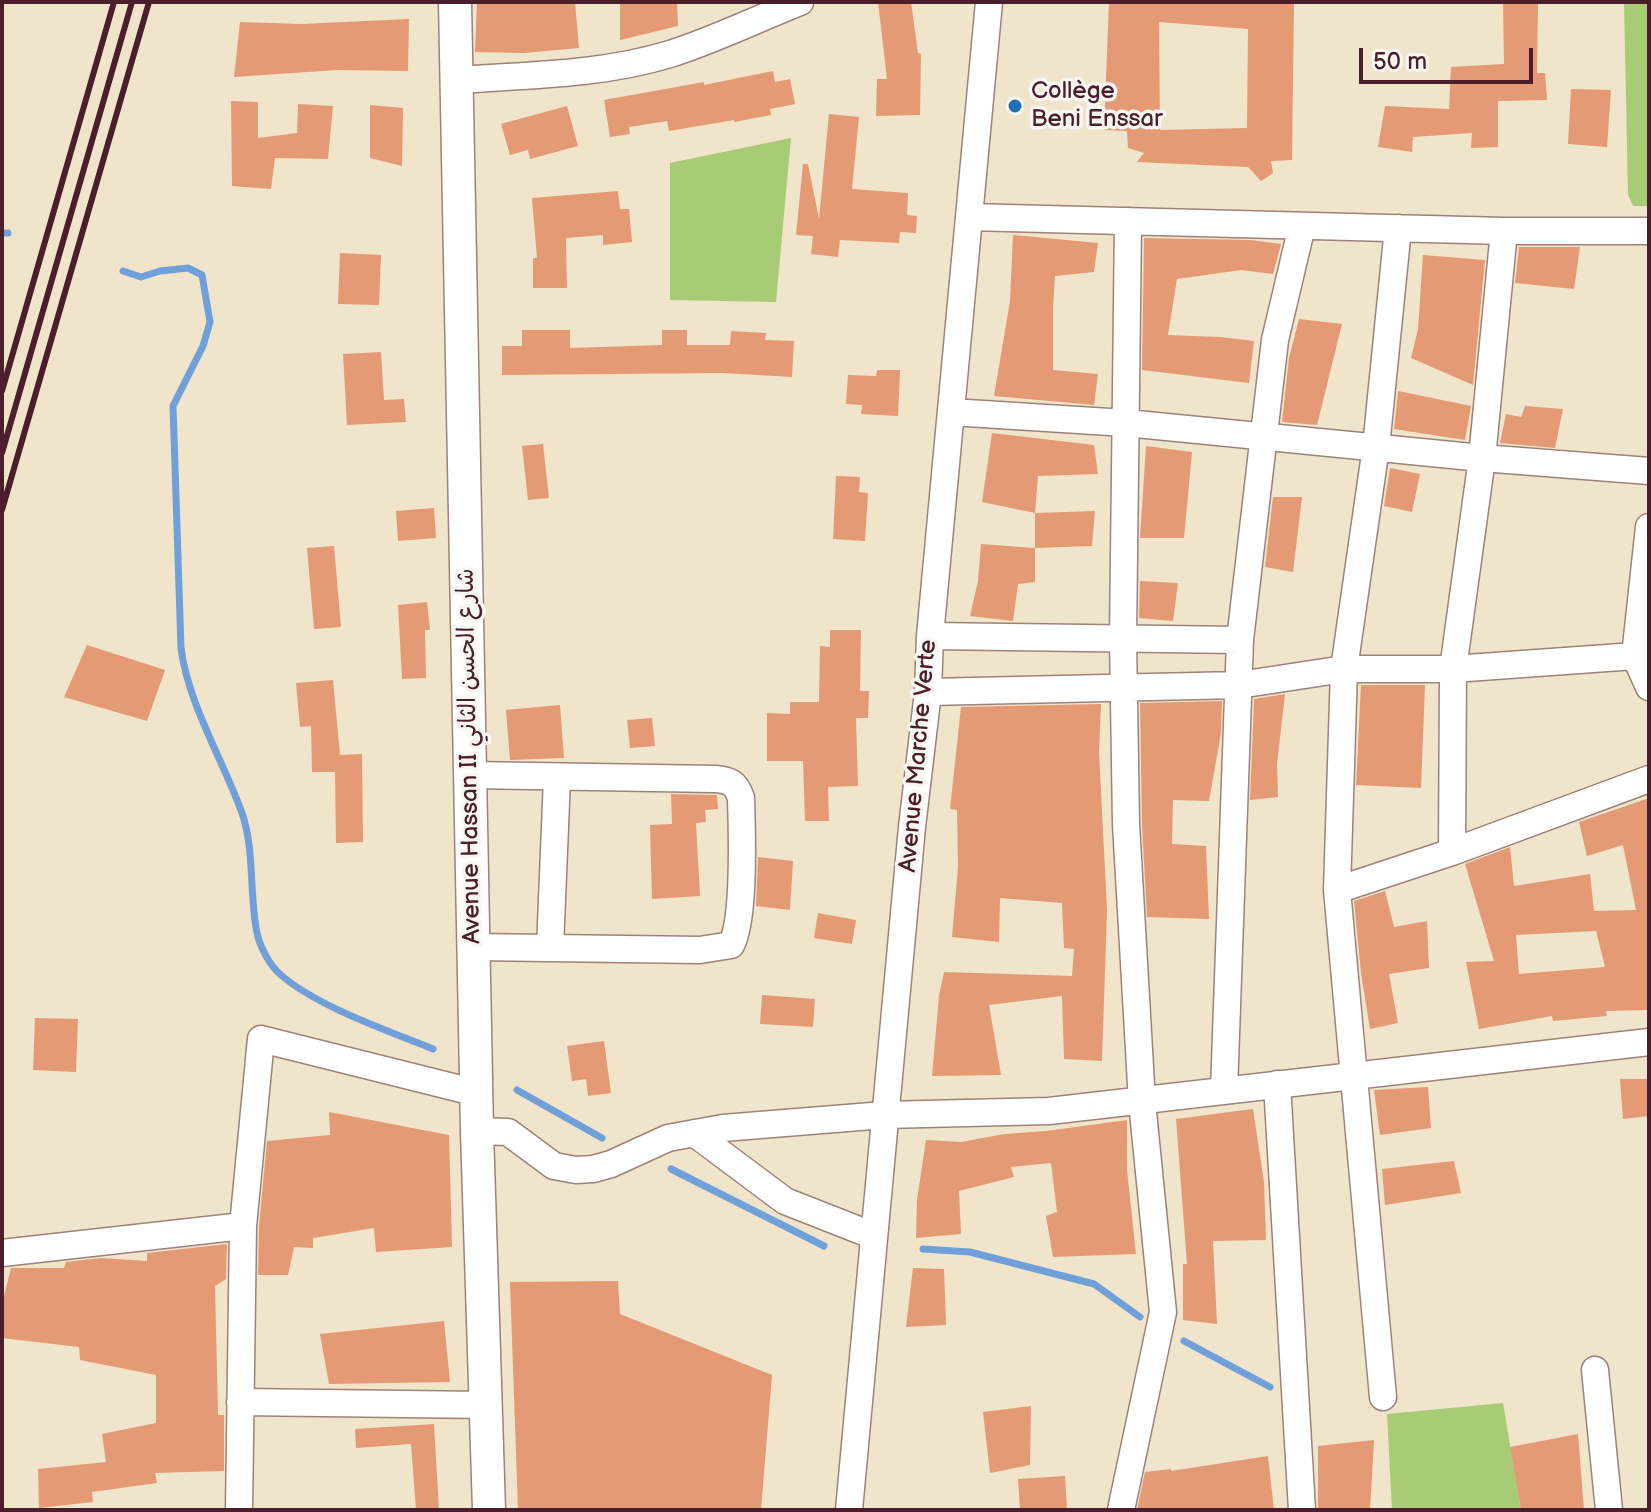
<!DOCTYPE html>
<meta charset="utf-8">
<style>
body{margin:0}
#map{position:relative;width:1651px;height:1512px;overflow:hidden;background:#f0e4ca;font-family:"Balsamiq Sans",sans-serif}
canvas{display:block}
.frame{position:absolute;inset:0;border:4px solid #4a1f2b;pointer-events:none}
.scale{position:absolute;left:1359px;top:48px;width:174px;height:36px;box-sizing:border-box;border:4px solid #4a1f2b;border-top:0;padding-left:10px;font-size:24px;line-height:28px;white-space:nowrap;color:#4a1f2b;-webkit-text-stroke:6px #f6f6f2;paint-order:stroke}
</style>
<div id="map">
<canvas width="1651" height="1512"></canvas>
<div class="frame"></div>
<div class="scale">50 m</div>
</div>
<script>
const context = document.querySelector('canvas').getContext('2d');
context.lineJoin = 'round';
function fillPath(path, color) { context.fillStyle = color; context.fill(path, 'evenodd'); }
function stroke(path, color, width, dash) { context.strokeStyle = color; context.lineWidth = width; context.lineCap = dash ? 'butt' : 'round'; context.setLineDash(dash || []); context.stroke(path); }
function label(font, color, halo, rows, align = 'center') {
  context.font = font + ' "Balsamiq Sans","Playpen Sans Arabic",sans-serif'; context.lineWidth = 7; context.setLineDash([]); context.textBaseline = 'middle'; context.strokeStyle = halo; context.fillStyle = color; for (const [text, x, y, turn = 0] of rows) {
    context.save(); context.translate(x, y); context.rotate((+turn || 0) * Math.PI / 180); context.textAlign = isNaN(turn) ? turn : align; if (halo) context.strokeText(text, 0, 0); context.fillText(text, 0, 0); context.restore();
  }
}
const green = new Path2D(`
 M 1624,2 L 1649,2 L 1649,206 L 1633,206 L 1628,195 Z
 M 791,138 L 776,302 L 670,300 L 670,163 Z
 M 1503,1403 L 1521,1510 L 1392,1510 L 1387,1414 Z`);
const stream = new Path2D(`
 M 2,233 L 8,233
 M 123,271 L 141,277 L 160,271 L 188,268 L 202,275 L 210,322 L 203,346 L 173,406 L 181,648 C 188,704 223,760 242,813 C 255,851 249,894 257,933 C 260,947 270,966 281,975 C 316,1006 389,1031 433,1049
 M 517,1090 L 602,1138
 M 671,1169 L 824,1246
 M 923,1249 L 970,1252 L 1094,1284 L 1140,1317
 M 1184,1341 L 1270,1387`);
const building = new Path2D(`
 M 477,2 L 575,2 L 579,48 L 524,53 L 475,52 Z
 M 620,2 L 677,2 L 678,26 L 620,40 Z
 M 878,2 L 911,2 L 918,53 L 921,54 L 920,115 L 876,116 L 877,79 L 887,79 Z
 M 1109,2 L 1294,2 L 1292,160 L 1271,161 L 1273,173 L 1261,181 L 1248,167 L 1137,162 L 1144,153 L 1128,148 L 1127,131 L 1104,130 ZM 1159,22 L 1248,29 L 1247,128 L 1160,130 Z
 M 1503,2 L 1538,2 L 1537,73 L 1545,73 L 1547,100 L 1498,101 L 1498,147 L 1471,148 L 1472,133 L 1413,137 L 1412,152 L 1378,147 L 1385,106 L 1449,109 L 1451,67 L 1504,64 Z
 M 409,19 L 408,71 L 337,70 L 234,77 L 240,22 L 301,24 Z
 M 773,71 L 775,82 L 790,79 L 795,104 L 770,109 L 771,115 L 734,122 L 734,120 L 669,131 L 667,121 L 629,127 L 630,134 L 610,137 L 604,100 L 704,82 L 704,85 Z
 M 1571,89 L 1611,90 L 1607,147 L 1568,144 Z
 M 231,101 L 258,102 L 258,138 L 297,133 L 298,104 L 333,106 L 328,159 L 275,158 L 271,189 L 232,186 Z
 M 370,105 L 403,108 L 402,166 L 370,158 Z
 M 567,106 L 578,146 L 530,159 L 528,150 L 510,155 L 501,124 Z
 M 829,114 L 859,117 L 852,189 L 908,193 L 907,215 L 917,216 L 916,233 L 900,232 L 899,243 L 840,240 L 838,257 L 811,254 L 813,236 L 796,235 L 803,164 L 808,164 L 819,219 Z
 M 618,191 L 620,209 L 629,209 L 632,242 L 603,245 L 603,235 L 566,238 L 567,288 L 533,288 L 533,258 L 537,258 L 532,198 Z
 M 1013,235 L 1098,243 L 1094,272 L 1055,276 L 1053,308 L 1053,370 L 1098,374 L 1094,405 L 994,396 L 1010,301 Z
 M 1144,238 L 1250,240 L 1281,244 L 1273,274 L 1241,270 L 1177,279 L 1168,335 L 1220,337 L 1254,341 L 1249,383 L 1142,370 Z
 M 1519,247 L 1580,247 L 1574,289 L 1515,283 Z
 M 340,253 L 381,255 L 379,305 L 338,304 Z
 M 1423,255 L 1485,260 L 1473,385 L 1411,358 L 1418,329 Z
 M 1299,319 L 1342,324 L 1317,425 L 1282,422 L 1289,358 Z
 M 522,330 L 570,330 L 570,348 L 662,345 L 662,330 L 687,330 L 687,345 L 730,345 L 731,331 L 766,333 L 765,340 L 794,341 L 792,377 L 723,373 L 502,375 L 502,346 L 522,346 Z
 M 381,352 L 384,400 L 404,399 L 406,422 L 347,425 L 343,354 Z
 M 877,370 L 900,370 L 898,416 L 861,414 L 862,405 L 846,404 L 848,375 L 876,376 Z
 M 1398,391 L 1471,406 L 1465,440 L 1394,429 Z
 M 1525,406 L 1563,409 L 1555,448 L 1500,443 L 1506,414 L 1521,417 Z
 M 992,433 L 1094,445 L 1098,474 L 1038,476 L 1035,513 L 982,502 Z
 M 543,444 L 549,498 L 528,500 L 522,446 Z
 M 1146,446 L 1192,452 L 1184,538 L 1140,538 Z
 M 1390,468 L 1420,474 L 1412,512 L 1384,506 Z
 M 836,476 L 860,477 L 859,492 L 868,493 L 865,541 L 833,539 Z
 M 1273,497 L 1302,497 L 1293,572 L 1265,567 Z
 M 434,508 L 436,538 L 398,541 L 396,511 Z
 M 1095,511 L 1092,546 L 1035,548 L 1035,513 Z
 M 981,544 L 1035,548 L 1035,582 L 1018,584 L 1013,621 L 970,616 L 978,581 Z
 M 334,546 L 341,627 L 314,629 L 307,548 Z
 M 1140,581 L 1178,583 L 1173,621 L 1139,618 Z
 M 427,602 L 430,630 L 425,630 L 426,678 L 402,679 L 398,605 Z
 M 830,630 L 861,630 L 860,691 L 869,691 L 868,718 L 856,718 L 858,786 L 828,787 L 829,821 L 805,821 L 803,761 L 767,761 L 767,713 L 790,714 L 790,702 L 819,702 L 820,646 L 830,647 Z
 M 87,645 L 165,670 L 147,721 L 64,697 Z
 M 333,680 L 340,755 L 362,754 L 363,842 L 336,843 L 335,772 L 312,772 L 311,726 L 300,727 L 296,683 Z
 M 1361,685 L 1425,685 L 1421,788 L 1356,785 Z
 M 1285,694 L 1277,764 L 1278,797 L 1250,800 L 1254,699 Z
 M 1222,701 L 1221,733 L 1209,801 L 1173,800 L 1172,844 L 1206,846 L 1209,919 L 1147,917 L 1142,825 L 1140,703 Z
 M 1101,704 L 1099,752 L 1107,910 L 1102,1061 L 1064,1059 L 1062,996 L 989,1005 L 1001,1075 L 932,1076 L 939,996 L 944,972 L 1072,976 L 1074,949 L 1064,948 L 1062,903 L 1000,898 L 999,942 L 952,937 L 958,867 L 957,810 L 950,809 L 961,707 Z
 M 560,705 L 564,758 L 510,760 L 506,710 Z
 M 652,718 L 655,746 L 630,748 L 627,720 Z
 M 671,794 L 717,795 L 718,809 L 705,810 L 706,822 L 696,823 L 700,896 L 652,899 L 650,825 L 672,824 Z
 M 1649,798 L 1649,1010 L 1606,1011 L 1607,1016 L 1553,1021 L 1552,1016 L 1479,1029 L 1466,962 L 1494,961 L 1465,864 L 1510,847 L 1514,886 L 1590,874 L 1594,911 L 1636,910 L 1623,845 L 1587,856 L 1579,822 ZM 1596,931 L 1605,967 L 1519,974 L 1516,935 Z
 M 758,857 L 793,861 L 790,910 L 756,906 Z
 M 1385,891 L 1394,927 L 1427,921 L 1429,968 L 1389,974 L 1398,1023 L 1370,1029 L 1361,973 L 1354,901 Z
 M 818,913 L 856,920 L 852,944 L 814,938 Z
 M 762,995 L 815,999 L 813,1027 L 760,1024 Z
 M 35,1018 L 78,1019 L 76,1072 L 33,1070 Z
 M 604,1041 L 611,1093 L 588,1096 L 586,1079 L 572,1081 L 567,1046 Z
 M 1620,1079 L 1649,1079 L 1649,1116 L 1623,1119 Z
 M 1428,1087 L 1431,1128 L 1380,1135 L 1374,1090 Z
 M 1253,1109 L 1264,1182 L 1266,1240 L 1213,1241 L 1217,1324 L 1183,1320 L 1183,1264 L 1187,1264 L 1176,1119 Z
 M 329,1112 L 449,1135 L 452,1247 L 376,1252 L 374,1228 L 313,1238 L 313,1248 L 294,1247 L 288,1275 L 258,1275 L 259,1227 L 267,1141 L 330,1135 Z
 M 1127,1120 L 1127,1170 L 1136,1254 L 1053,1257 L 1046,1216 L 1057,1212 L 1051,1163 L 1011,1167 L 1014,1177 L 959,1191 L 961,1234 L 916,1238 L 917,1200 L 926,1140 L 961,1142 L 1005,1134 L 1046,1131 Z
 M 1454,1161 L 1461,1193 L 1385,1205 L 1382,1169 Z
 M 227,1244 L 226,1279 L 215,1286 L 218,1415 L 224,1415 L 224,1471 L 155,1473 L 157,1483 L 92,1492 L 93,1502 L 39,1508 L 38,1469 L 106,1462 L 102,1434 L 156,1423 L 156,1375 L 80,1360 L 79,1347 L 2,1338 L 2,1304 L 11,1268 L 64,1268 L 66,1262 L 101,1258 L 147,1261 L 147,1253 Z
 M 913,1268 L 944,1269 L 946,1325 L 906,1327 Z
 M 618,1281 L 620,1314 L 772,1375 L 761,1510 L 518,1510 L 510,1282 Z
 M 444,1321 L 450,1382 L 329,1384 L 320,1334 Z
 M 1031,1406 L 1030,1465 L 990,1473 L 983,1412 Z
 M 434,1424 L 439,1510 L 416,1510 L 411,1444 L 356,1448 L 355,1429 Z
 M 1578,1434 L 1584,1510 L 1521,1510 L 1510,1447 Z
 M 1374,1440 L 1370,1510 L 1318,1510 L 1318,1446 Z
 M 1268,1456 L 1274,1510 L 1137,1510 L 1145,1472 L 1171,1469 L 1171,1471 Z
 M 1065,1476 L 1067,1510 L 1020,1510 L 1018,1479 Z`);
const minor = new Path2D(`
 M 457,80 C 528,75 601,75 670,54 C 714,40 757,19 800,2
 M 969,217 L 1504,231 L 1649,231
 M 951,412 L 1126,423 L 1482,458 L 1649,471
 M 1649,527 L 1635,656 L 1649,687
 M 930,636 L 1240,640
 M 928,692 L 1239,685 L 1344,669 L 1453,669 L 1635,656
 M 471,775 L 715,779 C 730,780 736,783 741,798 C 742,830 745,921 731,945 L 700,950 L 474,947
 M 1452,852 L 1453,669 L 1482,458 L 1504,231
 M 1337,890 L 1452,852 L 1649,779
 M 550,948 L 557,778
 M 1277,1084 L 1302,1510
 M 1224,1091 L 1240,640 L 1275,340 L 1302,226
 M 477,1131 L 508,1132 L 554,1166 L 576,1170 L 593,1169 L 611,1164 L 668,1138 L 723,1128 L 884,1115 L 1049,1111 L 1649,1042
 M 694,1133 L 785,1201 L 874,1236
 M 2,1253 L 243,1226
 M 1595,1370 L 1609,1510
 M 1383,1397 L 1337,890 L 1344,669 L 1376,447 L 1398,228
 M 240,1402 L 486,1405
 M 239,1510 L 243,1226 L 261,1039 L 477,1093
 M 849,1510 L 912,827 L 928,692 L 930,636 L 989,2
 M 1121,1510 L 1163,1312 L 1142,1102 L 1126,824 L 1123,638 L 1128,221`);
const tertiary = new Path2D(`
 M 455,2 L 477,1131 L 489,1510`);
const rail = new Path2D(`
 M 2,391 L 114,2
 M 2,453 L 132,2
 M 2,510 L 149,2`);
const markers = [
 [1015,106,8,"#1f6fb2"]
];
const poiNames = [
 ["Collège",1031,92],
 ["Beni Enssar",1031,120]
];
const streetNames = [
 ["Avenue Hassan II شارع الحسن الثاني",470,756,-91],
 ["Avenue Marche Verte",919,756,-85]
];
fillPath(green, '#a8cc75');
stroke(stream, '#6fa0d9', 7);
fillPath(building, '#e49a74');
stroke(minor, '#9d827a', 29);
stroke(tertiary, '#9d827a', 35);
stroke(minor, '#fff', 26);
stroke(tertiary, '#fff', 32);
stroke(rail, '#4a1f2b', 6);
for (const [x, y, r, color] of markers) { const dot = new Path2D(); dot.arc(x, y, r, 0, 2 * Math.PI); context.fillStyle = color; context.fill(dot); stroke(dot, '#f6f6f2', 3); }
label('24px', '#4a1f2b', '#f6f6f2', poiNames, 'left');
label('24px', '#4a1f2b', '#f6f6f2', streetNames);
</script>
